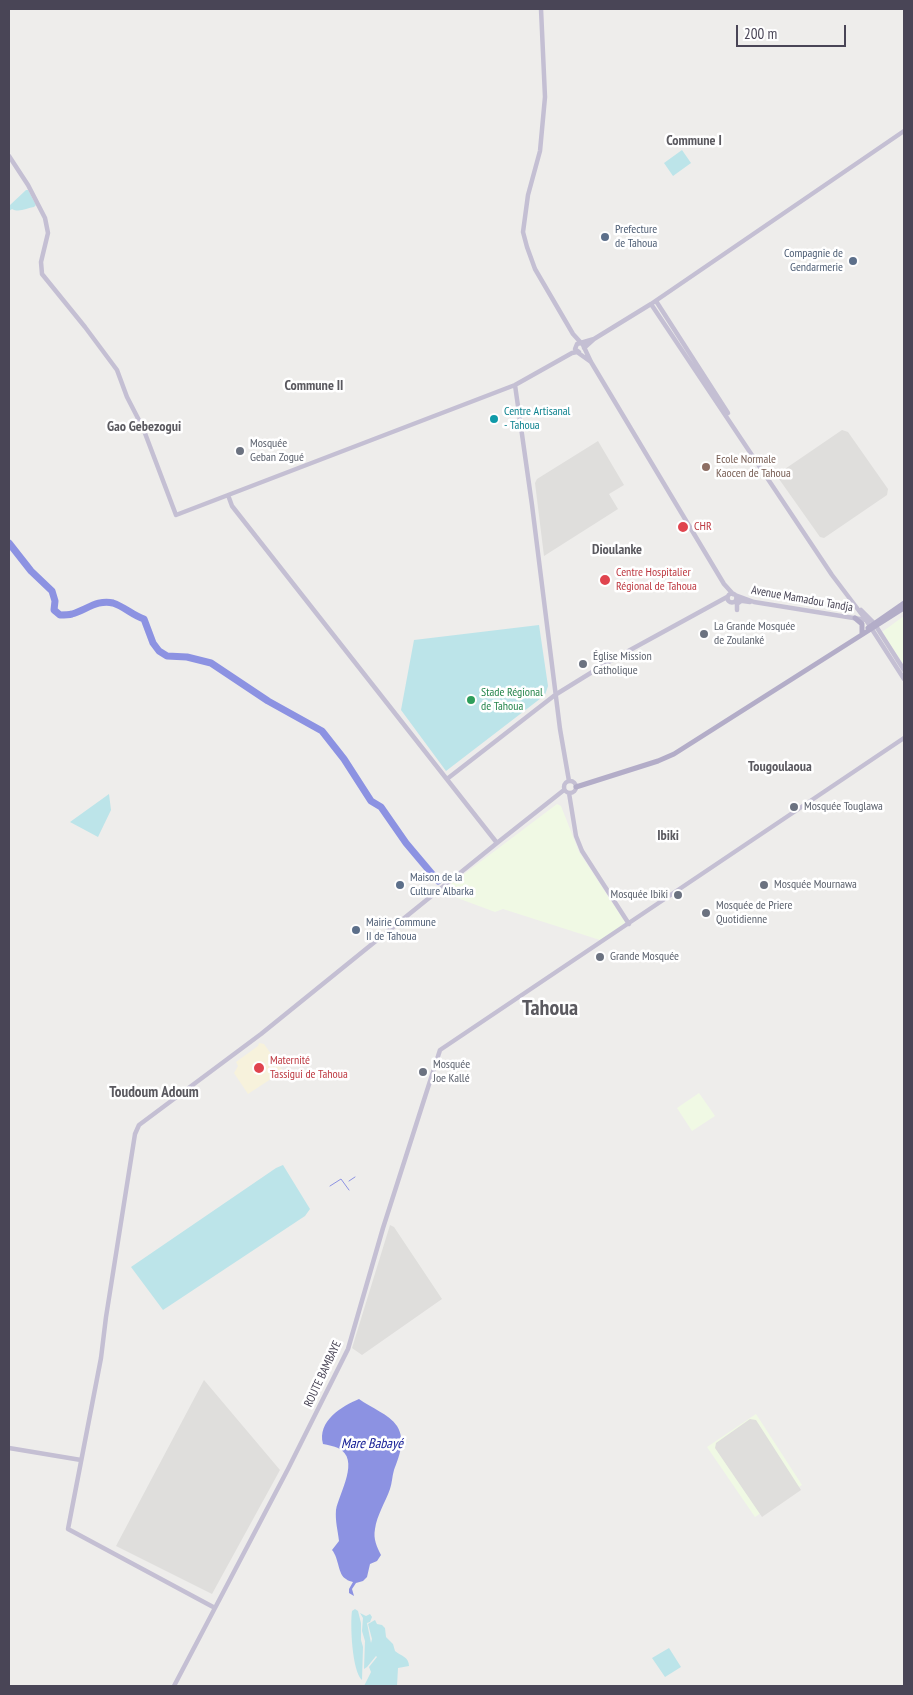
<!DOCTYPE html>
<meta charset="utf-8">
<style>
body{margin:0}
#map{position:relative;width:913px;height:1695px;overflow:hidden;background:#eeedeb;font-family:"PT Sans Narrow",sans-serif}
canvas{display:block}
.frame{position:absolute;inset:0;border:10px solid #494556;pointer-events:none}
.scale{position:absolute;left:736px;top:25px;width:110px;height:22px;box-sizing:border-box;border:2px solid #494556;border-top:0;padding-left:6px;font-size:15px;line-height:18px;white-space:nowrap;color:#494556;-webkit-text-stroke:4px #fff;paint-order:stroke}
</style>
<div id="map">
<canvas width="913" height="1695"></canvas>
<div class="frame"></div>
<div class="scale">200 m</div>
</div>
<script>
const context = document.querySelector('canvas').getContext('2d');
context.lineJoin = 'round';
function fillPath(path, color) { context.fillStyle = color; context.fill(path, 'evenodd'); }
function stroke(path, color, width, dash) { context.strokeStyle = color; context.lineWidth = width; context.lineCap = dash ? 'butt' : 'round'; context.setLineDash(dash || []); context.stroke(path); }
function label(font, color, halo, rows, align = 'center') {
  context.font = font + ' "PT Sans Narrow",sans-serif'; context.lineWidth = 5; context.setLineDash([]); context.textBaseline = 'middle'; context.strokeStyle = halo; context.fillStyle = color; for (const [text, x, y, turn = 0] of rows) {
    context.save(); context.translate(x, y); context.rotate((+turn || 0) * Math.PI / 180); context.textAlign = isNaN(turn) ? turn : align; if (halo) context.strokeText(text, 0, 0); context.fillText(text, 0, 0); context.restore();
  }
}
const commercial = new Path2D(`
 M 904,616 L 904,665 L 882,632 Z
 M 557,804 L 561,806 L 579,852 L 625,922 L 624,925 L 600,940 L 503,909 L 495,912 L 444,893 L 443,890 Z
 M 699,1093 L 715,1116 L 692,1131 L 677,1108 Z
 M 756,1414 L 802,1485 L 755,1517 L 707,1447 Z`);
const education = new Path2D(`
 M 842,430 L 848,432 L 888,489 L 887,495 L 824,538 L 820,537 L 779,479 L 779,473 Z
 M 598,441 L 624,485 L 609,494 L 618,509 L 544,556 L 535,483 L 537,479 Z
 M 390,1225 L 394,1227 L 442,1299 L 362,1355 L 352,1348 Z
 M 204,1380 L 280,1470 L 212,1594 L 116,1546 Z
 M 750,1419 L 756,1420 L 801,1490 L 762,1517 L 715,1448 L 716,1443 Z`);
const medical = new Path2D(`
 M 259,1043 L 264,1044 L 283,1071 L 248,1094 L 234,1073 L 238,1066 L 236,1062 L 258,1046 Z`);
const green = new Path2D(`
 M 682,150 L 691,163 L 673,176 L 664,163 Z
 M 26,190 L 28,190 L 36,205 L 34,207 C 27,208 19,213 12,209 L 9,211 L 9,206 Z
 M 539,625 L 548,686 L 545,695 L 446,771 L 401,710 L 414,640 Z
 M 109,794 L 111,810 L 98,837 L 70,822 Z
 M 283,1165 L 310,1209 L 305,1216 L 163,1310 L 131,1267 L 276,1168 Z
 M 355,1609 L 358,1611 L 361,1623 L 361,1640 L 363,1647 L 362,1680 C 352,1671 350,1624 352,1611 Z
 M 360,1613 L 366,1616 L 370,1614 L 372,1617 L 370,1622 L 367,1623 L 371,1643 L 372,1639 L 368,1624 L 375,1620 L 377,1624 L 382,1625 L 385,1628 L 386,1637 L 393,1644 L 395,1651 C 401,1656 409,1657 409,1666 L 398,1668 L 397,1686 L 364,1686 L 371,1672 L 369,1667 L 377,1657 L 376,1656 L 367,1667 L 364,1669 L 365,1641 L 362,1631 L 363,1618 Z
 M 669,1648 L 681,1667 L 665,1677 L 652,1658 Z`);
const water = new Path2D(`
 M 359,1399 C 371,1408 389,1414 397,1426 C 406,1440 399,1457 394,1470 C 392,1477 392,1483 390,1489 C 385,1503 377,1515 375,1529 C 373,1539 377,1547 381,1555 L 377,1561 L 370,1564 L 367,1577 L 363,1581 L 356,1583 L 352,1589 L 354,1596 L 349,1593 L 349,1589 L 353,1582 C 351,1581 348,1581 346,1579 C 338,1575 339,1558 332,1550 L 339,1541 C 338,1531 335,1521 336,1510 C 339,1493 361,1459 338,1448 C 334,1446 328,1445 323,1444 C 317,1421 342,1406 359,1399 Z`);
const stream = new Path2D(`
 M 349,1181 L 355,1177
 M 330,1186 L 341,1179 L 349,1190`);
const river = new Path2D(`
 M 9,543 L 31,571 L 52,591 L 55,601 L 54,610 L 60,615 C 64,615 68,615 72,614 C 86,610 98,599 113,603 C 125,607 132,615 144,619 L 153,643 L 159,651 L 167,656 L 187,657 L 211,663 L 268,701 L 322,731 L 344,759 L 371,801 L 381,807 L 406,843 L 438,881`);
const secondary = new Path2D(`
 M 541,9 L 545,97 L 540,151 L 528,195 L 523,232 L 527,247 L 535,269 L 573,334 L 583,345 L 591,362 L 724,584 L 733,594
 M 9,156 L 28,185 L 45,218 L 48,233 L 41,262 L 42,274 L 85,327 L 117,370 L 127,397 L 143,428 L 176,515 L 515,385 L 572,353 L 577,352 L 591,362
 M 656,301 L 728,413
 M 651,304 L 832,575 L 866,620 L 904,679
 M 584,348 L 594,339
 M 579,352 L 575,349 L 577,344 L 594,339 L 651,304 L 904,131
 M 515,385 L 532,505 L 560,729 L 569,781
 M 228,495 L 232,506 L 497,843
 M727.5 598a4.5 4.5 0 1 1 9 0a4.5 4.5 0 1 1-9 0Z
 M 735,595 L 754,602 L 866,620
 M 736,600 L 750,602
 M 737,610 L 737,604 L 741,601
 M 861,610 L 874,623 L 904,670
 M 447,779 L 555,695 L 610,661 L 727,597
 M564 787a6 6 0 1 1 12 0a6 6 0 1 1-12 0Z
 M 569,793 L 576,836 L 582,851 L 629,924
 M 9,1448 L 81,1460
 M 215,1608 L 68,1529 L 101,1358 L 106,1317 L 135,1134 L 139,1125 L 261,1034 L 497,843 L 564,790
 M 174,1686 L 288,1469 L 348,1349 L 383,1228 L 440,1050 L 904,738`);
const primary = new Path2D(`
 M 855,618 L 862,624 L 862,633
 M 868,628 L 904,603
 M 576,787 L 658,761 L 674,754 L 904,608`);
const markers = [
 [605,237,5,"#5c6f8a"],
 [853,261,5,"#5c6f8a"],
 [494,419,5,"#0f9aa8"],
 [240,451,5,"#6b7280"],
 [706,467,5,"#8d6e63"],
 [683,527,6,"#e0444e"],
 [605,580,6,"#e0444e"],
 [704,634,5,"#6b7280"],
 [583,664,5,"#6b7280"],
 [471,700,5,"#2e9e5b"],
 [794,807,5,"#6b7280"],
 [400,885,5,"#5c6f8a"],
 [764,885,5,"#6b7280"],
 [678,895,5,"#6b7280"],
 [706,913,5,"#6b7280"],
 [356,930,5,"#5c6f8a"],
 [600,957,5,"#6b7280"],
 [259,1068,6,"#e0444e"],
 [423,1072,5,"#6b7280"]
];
const serviceNames = [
 ["Prefecture",615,230],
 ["de Tahoua",615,244],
 ["Compagnie de",843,254,"right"],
 ["Gendarmerie",843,268,"right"],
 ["Maison de la",410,878],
 ["Culture Albarka",410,892],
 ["Mairie Commune",366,923],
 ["II de Tahoua",366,937]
];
const cultureNames = [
 ["Centre Artisanal",504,412],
 ["- Tahoua",504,426]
];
const worshipNames = [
 ["Mosquée",250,444],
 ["Geban Zogué",250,458],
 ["La Grande Mosquée",714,627],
 ["de Zoulanké",714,641],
 ["Église Mission",593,657],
 ["Catholique",593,671],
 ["Mosquée Touglawa",804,807],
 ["Mosquée Mournawa",774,885],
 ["Mosquée Ibiki",668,895,"right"],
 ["Mosquée de Priere",716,906],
 ["Quotidienne",716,920],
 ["Grande Mosquée",610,957],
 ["Mosquée",433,1065],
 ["Joe Kallé",433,1079]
];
const educationNames = [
 ["Ecole Normale",716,460],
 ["Kaocen de Tahoua",716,474]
];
const healthNames = [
 ["CHR",694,527],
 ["Centre Hospitalier",616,573],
 ["Régional de Tahoua",616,587],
 ["Maternité",270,1061],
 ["Tassigui de Tahoua",270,1075]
];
const streetNames = [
 ["Avenue Mamadou Tandja",802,599,10],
 ["ROUTE BAMBAYE",323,1374,-65]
];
const leisureNames = [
 ["Stade Régional",481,693],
 ["de Tahoua",481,707]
];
const neighbourhoodNames = [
 ["Commune I",694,141],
 ["Commune II",314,386],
 ["Gao Gebezogui",144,427],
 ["Dioulanke",617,550],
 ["Tougoulaoua",780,767],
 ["Ibiki",668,836]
];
const waterNames = [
 ["Mare Babayé",372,1444]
];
const quarterNames = [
 ["Toudoum Adoum",154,1093]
];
const townNames = [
 ["Tahoua",550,1009]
];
fillPath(commercial, '#f0f9e4');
fillPath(education, '#dfdedc');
fillPath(medical, '#f7f2dc');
fillPath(green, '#bce4e9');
fillPath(water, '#8c92e2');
stroke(stream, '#8c92e2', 1);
stroke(river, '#8c92e2', 7);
stroke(secondary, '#c4bfd3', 4.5);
stroke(primary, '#b3adc8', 5);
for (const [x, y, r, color] of markers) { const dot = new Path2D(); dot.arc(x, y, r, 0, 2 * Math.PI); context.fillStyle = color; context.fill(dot); stroke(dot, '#fff', 2); }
label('12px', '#4e5e75', '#fff', serviceNames, 'left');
label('12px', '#0d838f', '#fff', cultureNames, 'left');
label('12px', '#5b616d', '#fff', worshipNames, 'left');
label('12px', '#785e54', '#fff', educationNames, 'left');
label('12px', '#be3a42', '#fff', healthNames, 'left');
label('12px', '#494556', '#fff', streetNames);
label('12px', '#27864d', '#fff', leisureNames, 'left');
label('bold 14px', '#5a595f', '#fff', neighbourhoodNames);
label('italic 14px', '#182097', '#fff', waterNames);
label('bold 15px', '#5a595f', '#fff', quarterNames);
label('bold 22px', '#5a595f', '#fff', townNames);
</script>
